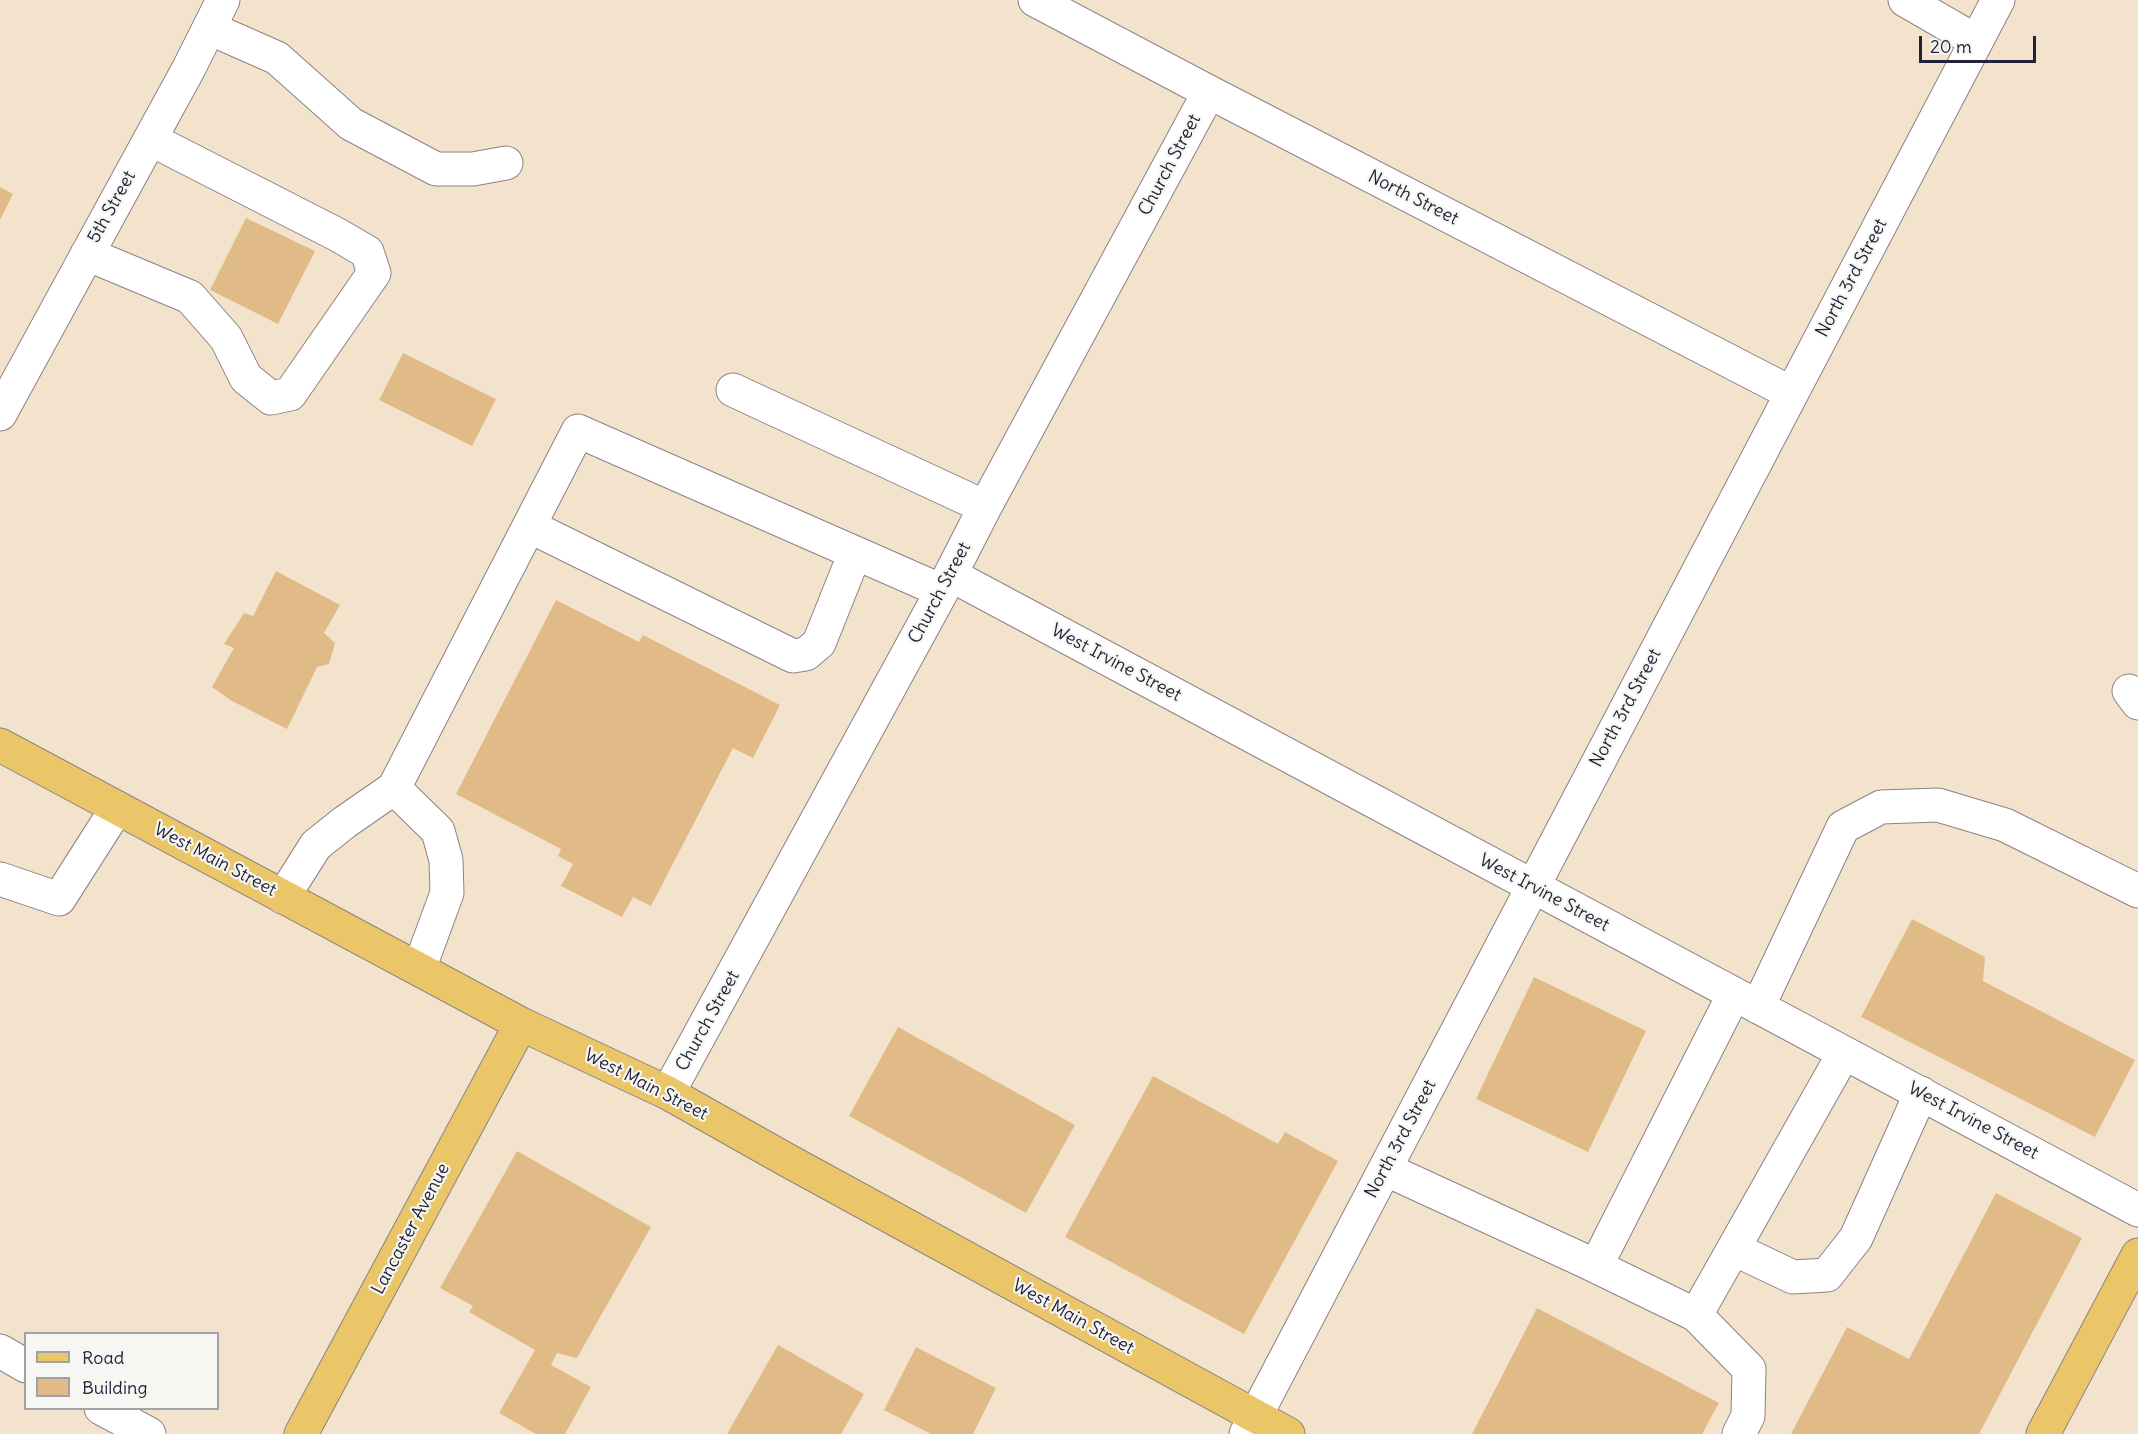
<!DOCTYPE html>
<style>
body{margin:0}
#map{position:relative;width:2138px;height:1434px;overflow:hidden;background:#f4e3cc;font-family:Delius,sans-serif}
canvas{display:block}
.legend{position:absolute;left:24px;top:1332px;width:195px;height:78px;box-sizing:border-box;background:#f6f6f2;border:2px solid #a1a1a9;margin:0;padding:8px 10px;list-style:none;font-size:18px;color:#22223b}
.legend li{display:flex;align-items:center;gap:12px;height:30px}
.legend b{width:30px;border:2px solid #a1a1a9}
.scale{position:absolute;left:1919px;top:36px;width:117px;height:27px;box-sizing:border-box;border:3px solid #22223b;border-top:0;padding-left:8px;font-size:18px;line-height:21px;white-space:nowrap;color:#22223b;-webkit-text-stroke:4px #f6f6f2;paint-order:stroke}
</style>
<div id="map">
<canvas width="2138" height="1434"></canvas>
<ul class="legend">
<li><b style="height:8px;background:#ebc669"></b>Road</li>
<li><b style="height:16px;background:#e0bb88"></b>Building</li>
</ul>
<div class="scale">20 m</div>
</div>
<script>
const context = document.querySelector('canvas').getContext('2d');
context.lineJoin = 'round';
function fillPath(path, color) { context.fillStyle = color; context.fill(path, 'evenodd'); }
function stroke(path, color, width, dash) { context.strokeStyle = color; context.lineWidth = width; context.lineCap = dash ? 'butt' : 'round'; context.setLineDash(dash || []); context.stroke(path); }
function label(font, color, halo, rows, align = 'center') {
  context.font = font + ' Delius,sans-serif'; context.lineWidth = 4.5; context.setLineDash([]); context.textBaseline = 'middle'; context.strokeStyle = halo; context.fillStyle = color; for (const [text, x, y, turn = 0] of rows) {
    context.save(); context.translate(x, y); context.rotate((+turn || 0) * Math.PI / 180); context.textAlign = isNaN(turn) ? turn : align; if (halo) context.strokeText(text, 0, 0); context.fillText(text, 0, 0); context.restore();
  }
}
const building = new Path2D(`
 M 0,187 L 13,194 L 0,220 Z
 M 246,218 L 315,251 L 278,324 L 210,290 Z
 M 403,353 L 496,399 L 472,446 L 379,400 Z
 M 276,571 L 340,605 L 324,633 L 335,643 L 329,664 L 317,667 L 287,729 L 232,701 L 212,687 L 234,648 L 224,644 L 244,613 L 253,616 Z
 M 556,600 L 639,642 L 643,635 L 780,705 L 753,758 L 733,748 L 651,906 L 633,897 L 622,917 L 561,886 L 573,864 L 558,856 L 561,849 L 456,794 Z
 M 1912,919 L 1985,957 L 1983,981 L 2135,1060 L 2095,1137 L 1861,1017 Z
 M 1534,977 L 1646,1031 L 1588,1152 L 1476,1099 Z
 M 898,1027 L 1075,1125 L 1026,1213 L 849,1116 Z
 M 1153,1076 L 1278,1144 L 1285,1132 L 1338,1161 L 1244,1334 L 1065,1237 Z
 M 517,1151 L 651,1227 L 577,1358 L 557,1353 L 551,1365 L 591,1387 L 565,1434 L 536,1434 L 499,1413 L 535,1350 L 469,1312 L 473,1306 L 440,1288 Z
 M 1996,1193 L 2082,1238 L 1979,1434 L 1791,1434 L 1847,1327 L 1909,1359 Z
 M 1537,1308 L 1719,1403 L 1702,1434 L 1472,1434 Z
 M 778,1345 L 864,1394 L 841,1434 L 727,1434 Z
 M 916,1347 L 996,1388 L 973,1434 L 931,1434 L 884,1410 Z`);
const minor = new Path2D(`
 M 1035,0 L 1209,92 L 1791,393
 M 1905,0 L 1976,41
 M 209,28 L 277,58 L 351,124 L 436,169 L 473,169 L 506,163
 M 87,254 L 190,297 L 226,338 L 246,378 L 271,398 L 290,394 L 374,273 L 367,252 L 338,235 L 150,139
 M 733,390 L 985,507
 M 0,414 L 189,68 L 223,0
 M 529,526 L 793,656 L 806,654 L 819,643 L 855,553
 M 951,575 L 2138,1210
 M 2129,691 L 2138,703
 M 394,788 L 438,831 L 446,860 L 447,893 L 419,969
 M 0,879 L 59,899 L 117,808
 M 283,897 L 316,845 L 345,822 L 394,788 L 578,431 L 942,591
 M 1758,1007 L 1843,827 L 1881,807 L 1938,805 L 2005,825 L 2138,891
 M 668,1093 L 942,591 L 985,507 L 1209,92
 M 1385,1169 L 1585,1261 L 1696,1315 L 1749,1369 L 1748,1416 L 1739,1434
 M 1734,1249 L 1793,1277 L 1827,1275 L 1856,1238 L 1921,1093
 M 1596,1266 L 1734,994
 M 1696,1315 L 1844,1053
 M 0,1351 L 26,1366
 M 101,1408 L 149,1434
 M 1246,1434 L 1998,0`);
const major = new Path2D(`
 M 0,745 L 521,1024 L 668,1093 L 785,1159 L 1288,1434
 M 301,1434 L 521,1024
 M 2043,1434 L 2138,1255`);
const streetNames = [
 ["Church Street",1170,165,-62],
 ["North Street",1413,198,27],
 ["5th Street",112,207,-61],
 ["North 3rd Street",1852,278,-62],
 ["Church Street",940,593,-62],
 ["West Irvine Street",1116,663,28],
 ["North 3rd Street",1626,708,-62],
 ["West Main Street",215,860,28],
 ["West Irvine Street",1544,893,28],
 ["Church Street",708,1021,-61],
 ["West Main Street",646,1085,27],
 ["West Irvine Street",1973,1121,28],
 ["North 3rd Street",1401,1139,-62],
 ["Lancaster Avenue",411,1229,-62],
 ["West Main Street",1073,1317,29]
];
fillPath(building, '#e0bb88');
stroke(minor, '#8b8284', 35);
stroke(major, '#8b8284', 35);
stroke(minor, '#fff', 33);
stroke(major, '#ebc669', 33);
label('18px', '#22223b', '#f6f6f2', streetNames);
</script>
